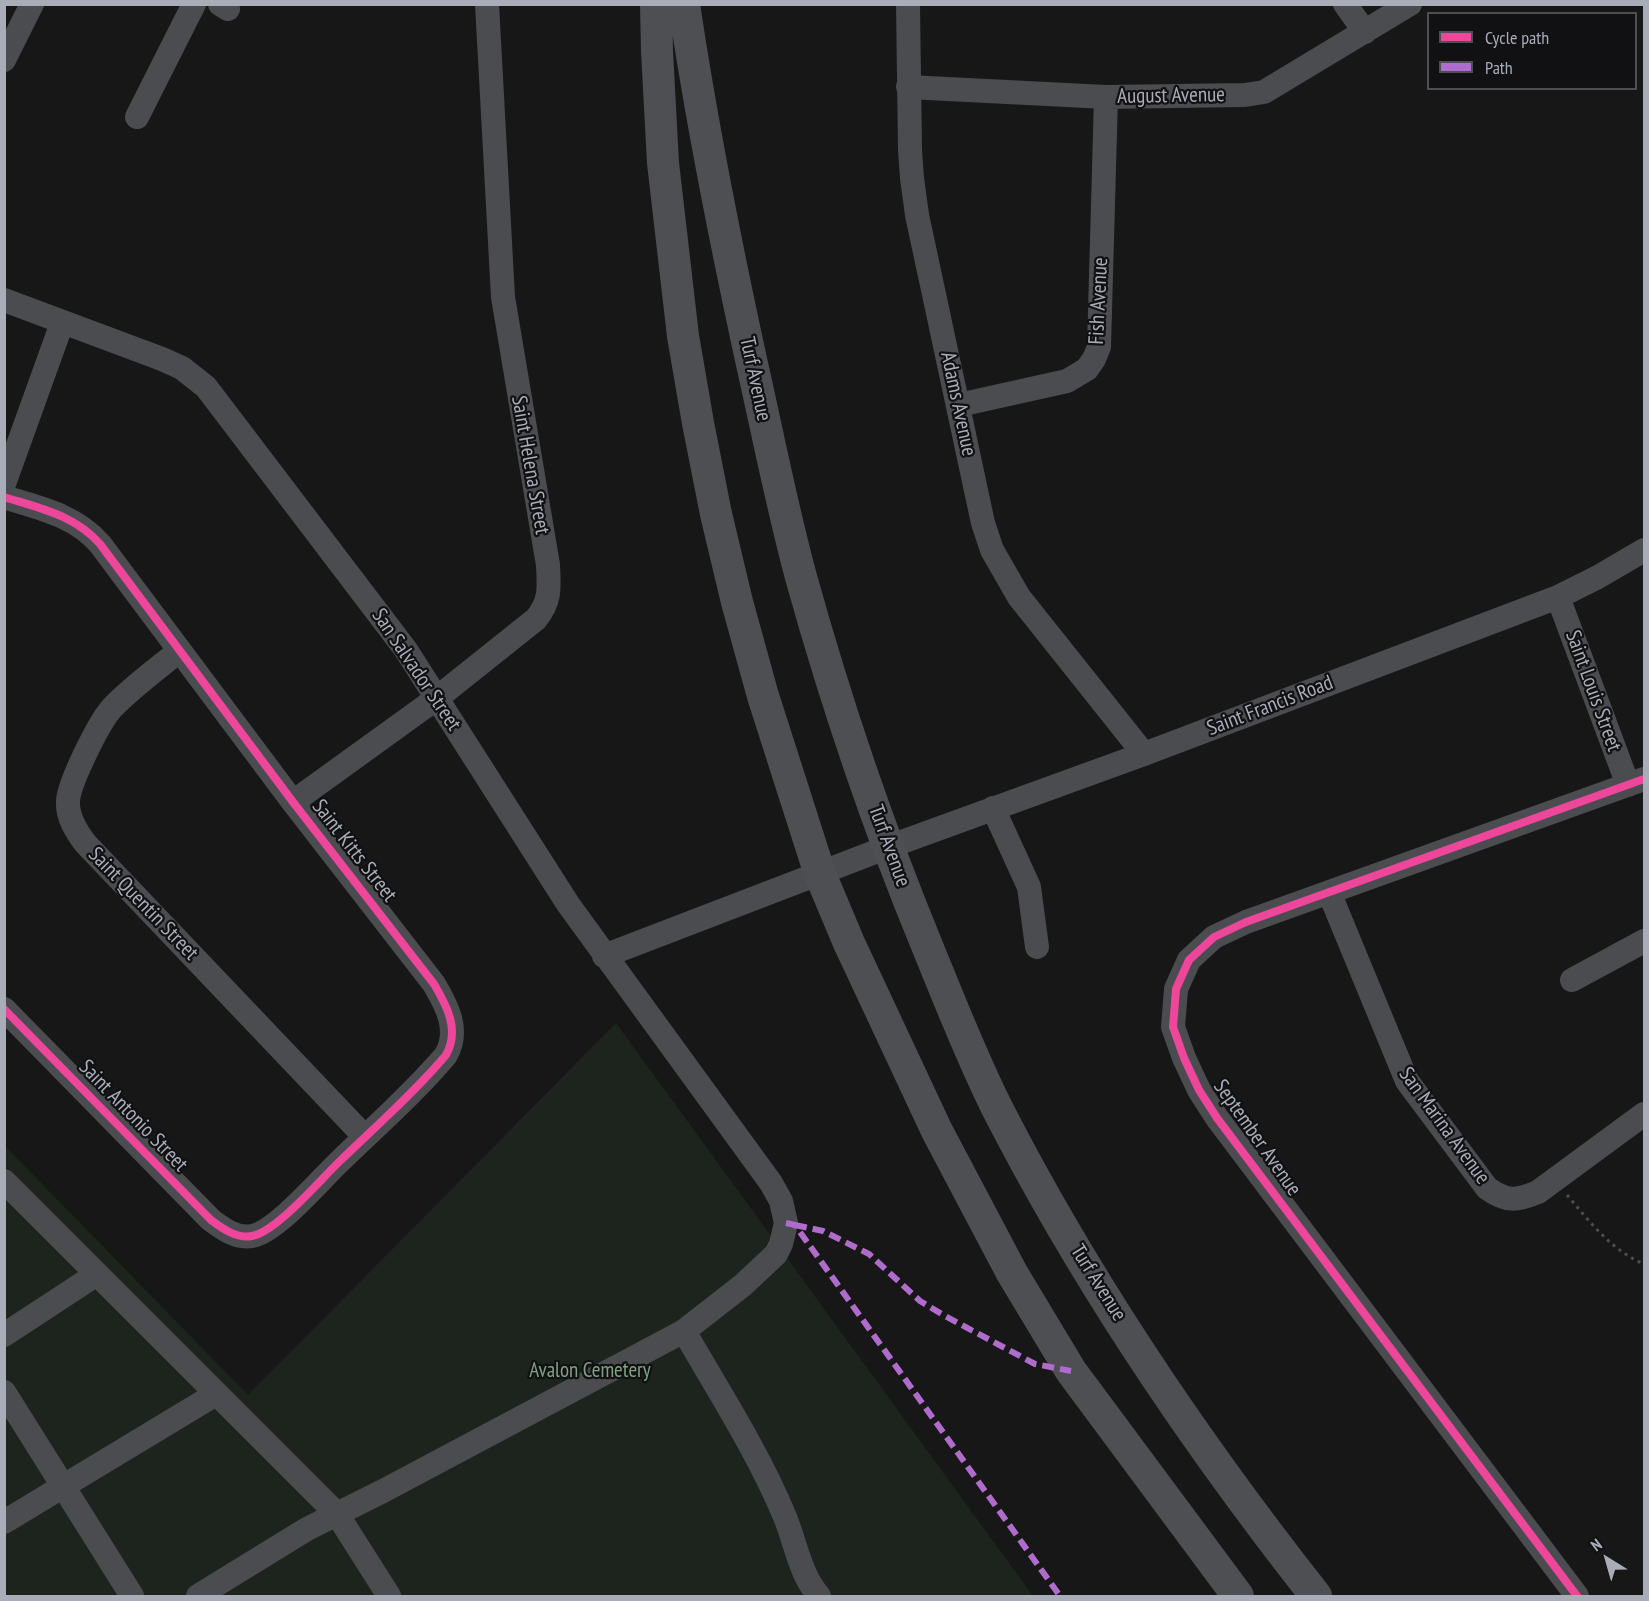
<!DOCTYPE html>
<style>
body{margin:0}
#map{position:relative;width:1649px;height:1601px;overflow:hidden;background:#171717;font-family:"PT Sans Narrow",sans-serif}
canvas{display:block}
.frame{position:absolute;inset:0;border:6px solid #a8adb8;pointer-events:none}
.legend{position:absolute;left:1427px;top:12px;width:210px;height:78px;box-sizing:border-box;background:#111113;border:2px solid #4d4f55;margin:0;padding:8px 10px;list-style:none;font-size:18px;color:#a8adb8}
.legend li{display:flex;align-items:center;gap:12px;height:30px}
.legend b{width:30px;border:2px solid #4d4f55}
.north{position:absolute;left:1577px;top:1529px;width:60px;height:60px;-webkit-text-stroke:4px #111113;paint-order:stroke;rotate:323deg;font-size:16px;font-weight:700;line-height:24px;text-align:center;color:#a8adb8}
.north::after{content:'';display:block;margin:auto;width:21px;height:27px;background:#a8adb8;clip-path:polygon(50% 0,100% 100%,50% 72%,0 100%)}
</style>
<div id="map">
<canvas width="1649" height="1601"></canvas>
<div class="frame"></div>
<ul class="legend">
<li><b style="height:8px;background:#ed469a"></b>Cycle path</li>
<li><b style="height:8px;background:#b06ccc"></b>Path</li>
</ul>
<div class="north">N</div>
</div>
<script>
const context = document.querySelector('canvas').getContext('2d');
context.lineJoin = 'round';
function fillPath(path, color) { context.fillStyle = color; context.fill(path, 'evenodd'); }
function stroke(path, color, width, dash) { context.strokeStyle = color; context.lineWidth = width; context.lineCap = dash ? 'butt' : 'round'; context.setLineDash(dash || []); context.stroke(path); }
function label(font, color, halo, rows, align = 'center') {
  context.font = font + ' "PT Sans Narrow",sans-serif'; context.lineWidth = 4.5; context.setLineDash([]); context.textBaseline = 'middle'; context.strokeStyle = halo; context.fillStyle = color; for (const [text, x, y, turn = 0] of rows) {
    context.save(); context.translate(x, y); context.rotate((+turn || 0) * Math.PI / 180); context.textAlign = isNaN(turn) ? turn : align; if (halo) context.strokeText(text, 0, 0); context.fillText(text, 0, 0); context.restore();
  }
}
const green = new Path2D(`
 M 616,1023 L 1033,1596 L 5,1596 L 4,1145 L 248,1395 Z`);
const path = new Path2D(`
 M 1567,1195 C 1590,1222 1611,1250 1644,1264`);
const minor = new Path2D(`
 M 220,4 L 228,9
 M 908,4 L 910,149 L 912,178 L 917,215 L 983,523 L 992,550 L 1019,597 L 1144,754
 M 1345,4 L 1365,32
 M 4,60 L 32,4
 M 908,87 L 1106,97 L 1245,95 L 1264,92 L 1410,4
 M 137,117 L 194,4
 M 4,300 L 162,359 L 182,368 L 206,387 L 406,650 L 568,904 L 771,1183 L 781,1201 L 786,1223 L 781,1244 L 776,1254 L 743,1285 L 684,1331 L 383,1491 L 307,1529 L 198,1596
 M 959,405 L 1067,381 L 1087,369 L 1094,359 L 1099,347 L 1106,97
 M 4,484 L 62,323
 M 4,497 C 39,508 75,515 100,544 L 293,802 L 434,984 C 447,1006 460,1030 446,1055 C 414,1093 375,1127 339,1162 C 320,1180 277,1231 252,1236 C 237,1239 223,1229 211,1220 L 4,1009
 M 1558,597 L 1628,785
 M 179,651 C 157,669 132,687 112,708 C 99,722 69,783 68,801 C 67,817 76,831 85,843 L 365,1137
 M 293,802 L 437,698 L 536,619 C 551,601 549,587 548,565 L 503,297 L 487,4
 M 993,808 L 1029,887 L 1037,947
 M 1329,892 L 1407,1081 L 1487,1188 C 1506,1202 1517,1201 1538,1192 L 1644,1114
 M 604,956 L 888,847 L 1144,754 L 1558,597 L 1598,577 L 1644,550
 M 1572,980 L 1644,941
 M 4,1181 L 337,1514 L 389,1596
 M 684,1331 C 719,1392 758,1452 785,1517 C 796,1544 800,1574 819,1596
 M 4,1335 L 97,1274
 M 4,1392 L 132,1596
 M 4,1522 L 216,1394
 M 1577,1596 L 1217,1118 L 1199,1090 L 1184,1058 L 1173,1027 L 1176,989 L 1189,960 L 1214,937 L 1246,922 L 1644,779`);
const major = new Path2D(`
 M 656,4 L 657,51 L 663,163 L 683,336 L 698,423 L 716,514 L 737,602 L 763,696 L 820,874 L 849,943 L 937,1131 L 1012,1273 L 1071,1371 L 1238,1596
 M 684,4 C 702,125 726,245 752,364 C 768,435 782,507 801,577 C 836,703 878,827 928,948 C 950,1002 971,1056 997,1108 C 1085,1280 1197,1445 1316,1596`);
const quiet = new Path2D(`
 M 786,1223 L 795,1225 L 1060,1596
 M 795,1225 L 823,1231 L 869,1254 L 920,1301 L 945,1316 L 1035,1364 L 1071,1371`);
const cycleway = new Path2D(`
 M 4,497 C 39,508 75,515 100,544 L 293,802 L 434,984 C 447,1006 460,1030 446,1055 C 414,1093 375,1127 339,1162 C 320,1180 277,1231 252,1236 C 237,1239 223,1229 211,1220 L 4,1009
 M 1577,1596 L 1217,1118 L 1199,1090 L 1184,1058 L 1173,1027 L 1176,989 L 1189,960 L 1214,937 L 1246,922 L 1644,779`);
const streetNames = [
 ["August Avenue",1171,96,-1],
 ["Fish Avenue",1099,301,-87],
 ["Turf Avenue",755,379,78],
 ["Adams Avenue",958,404,78],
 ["Saint Helena Street",530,465,80],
 ["San Salvador Street",416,670,56],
 ["Saint Louis Street",1593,691,70],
 ["Saint Francis Road",1270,706,-21],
 ["Turf Avenue",889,846,70],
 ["Saint Kitts Street",354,851,52],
 ["Saint Quentin Street",143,904,46],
 ["Saint Antonio Street",133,1116,46],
 ["San Marina Avenue",1444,1126,54],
 ["September Avenue",1257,1138,55],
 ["Turf Avenue",1098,1283,58]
];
const parkNames = [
 ["Avalon Cemetery",590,1371]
];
fillPath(green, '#1d241e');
stroke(path, '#4d4e52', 3, [3, 4.5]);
stroke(minor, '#4b4c50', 24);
stroke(major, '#4d4f52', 32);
stroke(quiet, '#b06ccc', 6, [12, 6]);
stroke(cycleway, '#ed469a', 8);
label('21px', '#a8adb8', '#111113', streetNames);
label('21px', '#7fa381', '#111113', parkNames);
</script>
